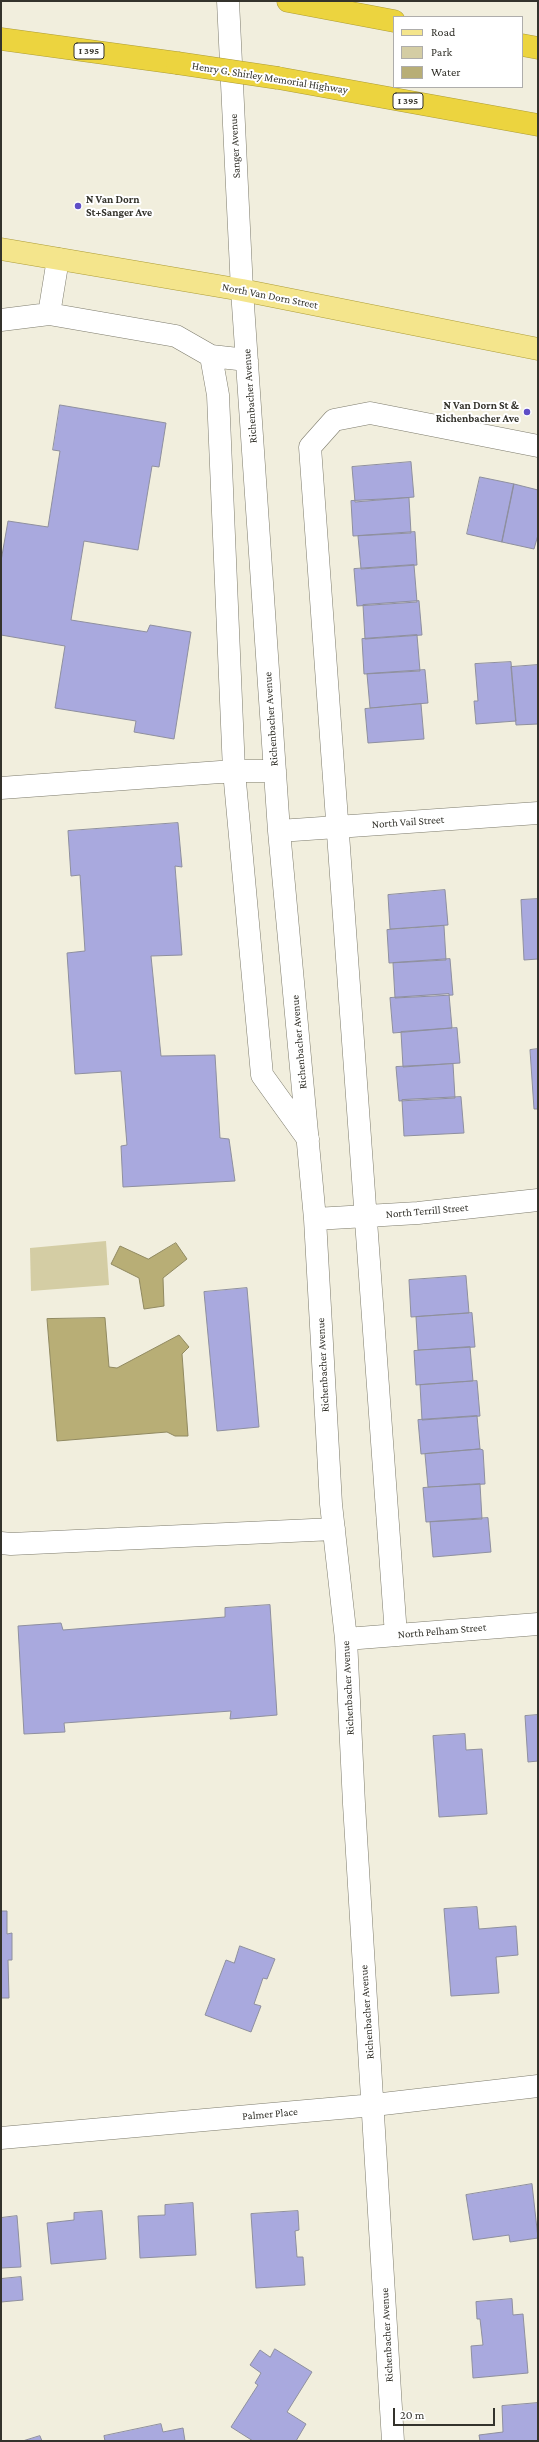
<!DOCTYPE html>
<style>
body{margin:0}
#map{position:relative;width:539px;height:2442px;overflow:hidden;background:#f1eedd;font-family:"Crimson Pro",serif}
canvas{display:block}
.frame{position:absolute;inset:0;border:2px solid #34332c;pointer-events:none}
.legend{position:absolute;left:393px;top:16px;width:130px;height:72px;box-sizing:border-box;background:#fff;border:1px solid #aeadab;margin:0;padding:5px 7px;list-style:none;font-size:12px;color:#34332c}
.legend li{display:flex;align-items:center;gap:8px;height:20px}
.legend b{width:20px;border:1px solid #aeadab}
.scale{position:absolute;left:393px;top:2408px;width:102px;height:18px;box-sizing:border-box;border:2px solid #34332c;border-top:0;padding-left:5px;font-size:12px;line-height:14px;white-space:nowrap;color:#34332c;-webkit-text-stroke:3px #fff;paint-order:stroke}
</style>
<div id="map">
<canvas width="539" height="2442"></canvas>
<div class="frame"></div>
<ul class="legend">
<li><b style="height:5px;background:#f4e58c"></b>Road</li>
<li><b style="height:11px;background:#d4cda4"></b>Park</li>
<li><b style="height:11px;background:#b8ae76"></b>Water</li>
</ul>
<div class="scale">20 m</div>
</div>
<script>
const context = document.querySelector('canvas').getContext('2d');
context.lineJoin = 'round';
function fillPath(path, color) { context.fillStyle = color; context.fill(path, 'evenodd'); }
function stroke(path, color, width, dash) { context.strokeStyle = color; context.lineWidth = width; context.lineCap = dash ? 'butt' : 'round'; context.setLineDash(dash || []); context.stroke(path); }
function label(font, color, halo, rows, align = 'center') {
  context.font = font + ' "Crimson Pro",serif'; context.lineWidth = 4; context.setLineDash([]); context.textBaseline = 'middle'; context.strokeStyle = halo; context.fillStyle = color; for (const [text, x, y, turn = 0] of rows) {
    context.save(); context.translate(x, y); context.rotate((+turn || 0) * Math.PI / 180); context.textAlign = isNaN(turn) ? turn : align; if (halo) context.strokeText(text, 0, 0); context.fillText(text, 0, 0); context.restore();
  }
}
const green = new Path2D(`
 M 106,1241 L 109,1285 L 31,1291 L 30,1248 Z`);
const water = new Path2D(`
 M 176,1243 L 187,1259 L 163,1278 L 164,1306 L 144,1309 L 139,1278 L 111,1264 L 120,1246 L 148,1259 Z
 M 105,1318 L 109,1367 L 117,1368 L 179,1335 L 189,1347 L 182,1354 L 188,1436 L 175,1436 L 167,1432 L 57,1441 L 47,1319 Z`);
const building = new Path2D(`
 M 60,405 L 166,423 L 159,467 L 152,466 L 138,550 L 84,541 L 71,620 L 147,632 L 150,625 L 191,632 L 174,739 L 134,732 L 136,721 L 55,708 L 65,646 L 1,635 L 1,561 L 8,521 L 48,527 L 60,451 L 53,450 Z
 M 411,462 L 414,497 L 355,502 L 352,467 Z
 M 480,477 L 514,484 L 502,542 L 467,534 Z
 M 514,484 L 538,490 L 538,535 L 534,549 L 502,542 Z
 M 409,498 L 411,533 L 353,536 L 351,501 Z
 M 415,532 L 417,565 L 361,569 L 358,536 Z
 M 414,565 L 417,602 L 357,606 L 354,569 Z
 M 419,601 L 422,635 L 365,639 L 363,605 Z
 M 417,635 L 420,671 L 364,674 L 362,639 Z
 M 511,662 L 516,721 L 476,724 L 474,701 L 478,701 L 475,664 Z
 M 538,665 L 538,724 L 516,725 L 511,667 Z
 M 425,670 L 428,703 L 370,708 L 367,674 Z
 M 421,704 L 424,739 L 368,743 L 365,709 Z
 M 178,823 L 182,867 L 175,866 L 182,955 L 151,956 L 161,1056 L 215,1055 L 220,1138 L 229,1139 L 235,1181 L 123,1187 L 121,1146 L 127,1145 L 121,1071 L 75,1074 L 67,953 L 85,951 L 80,875 L 71,876 L 68,831 Z
 M 445,890 L 448,925 L 390,929 L 388,895 Z
 M 538,899 L 538,959 L 524,960 L 521,900 Z
 M 444,926 L 446,960 L 389,963 L 387,930 Z
 M 450,959 L 453,995 L 395,998 L 393,963 Z
 M 449,994 L 452,1028 L 393,1033 L 390,998 Z
 M 457,1028 L 460,1063 L 403,1067 L 401,1032 Z
 M 538,1049 L 538,1109 L 534,1109 L 530,1050 Z
 M 453,1064 L 455,1098 L 399,1101 L 396,1067 Z
 M 461,1097 L 464,1133 L 404,1136 L 402,1100 Z
 M 466,1276 L 469,1313 L 411,1317 L 409,1280 Z
 M 247,1288 L 259,1427 L 217,1431 L 204,1292 Z
 M 472,1313 L 475,1347 L 418,1350 L 416,1317 Z
 M 470,1347 L 473,1381 L 416,1385 L 414,1351 Z
 M 477,1381 L 480,1416 L 422,1420 L 420,1385 Z
 M 477,1416 L 480,1449 L 421,1454 L 418,1420 Z
 M 480,1449 L 483,1450 L 485,1484 L 428,1487 L 425,1454 Z
 M 480,1484 L 482,1519 L 426,1522 L 423,1488 Z
 M 488,1518 L 491,1552 L 433,1557 L 430,1522 Z
 M 270,1605 L 277,1715 L 230,1719 L 231,1711 L 64,1723 L 65,1732 L 24,1734 L 18,1626 L 61,1623 L 63,1630 L 225,1617 L 225,1608 Z
 M 538,1715 L 538,1761 L 528,1762 L 525,1716 Z
 M 465,1734 L 466,1750 L 482,1749 L 487,1814 L 439,1817 L 433,1736 Z
 M 477,1907 L 479,1929 L 516,1926 L 518,1955 L 496,1957 L 499,1993 L 451,1996 L 444,1909 Z
 M 1,1911 L 7,1911 L 7,1934 L 12,1933 L 12,1960 L 8,1960 L 9,1998 L 1,1998 Z
 M 240,1946 L 275,1959 L 267,1979 L 263,1978 L 254,2004 L 261,2006 L 251,2032 L 205,2015 L 226,1960 L 234,1963 Z
 M 532,2184 L 538,2238 L 510,2242 L 509,2235 L 473,2240 L 466,2195 Z
 M 193,2203 L 196,2255 L 140,2258 L 138,2216 L 165,2215 L 165,2205 Z
 M 102,2211 L 106,2259 L 51,2264 L 47,2223 L 74,2220 L 74,2213 Z
 M 298,2211 L 299,2230 L 295,2231 L 297,2257 L 303,2257 L 305,2285 L 256,2288 L 251,2214 Z
 M 17,2216 L 21,2267 L 1,2268 L 1,2218 Z
 M 21,2277 L 23,2300 L 1,2302 L 1,2279 Z
 M 512,2299 L 513,2315 L 523,2314 L 528,2373 L 473,2378 L 471,2346 L 483,2345 L 480,2319 L 477,2319 L 476,2302 Z
 M 275,2349 L 312,2372 L 287,2412 L 306,2424 L 296,2441 L 253,2441 L 231,2427 L 258,2385 L 255,2383 L 261,2373 L 250,2365 L 260,2350 L 270,2357 Z
 M 538,2403 L 538,2441 L 480,2441 L 479,2435 L 503,2432 L 502,2406 Z
 M 161,2424 L 163,2432 L 183,2428 L 185,2441 L 105,2441 L 104,2436 Z
 M 40,2436 L 42,2441 L 23,2441 Z`);
const minor = new Path2D(`
 M 228,1 L 242,290 L 279,831 L 315,1219 L 331,1504 L 346,1639 L 354,1804 L 393,2441
 M 49,314 L 58,259
 M 1,320 L 49,314 L 176,336 L 211,356 L 247,360
 M 211,356 L 218,395 L 234,771 L 262,1075 L 308,1139
 M 1,788 L 234,771 L 275,771
 M 279,831 L 538,813
 M 315,1219 L 418,1213 L 538,1200
 M 1,1543 L 11,1544 L 334,1529
 M 396,1635 L 310,447 L 334,420 L 370,413 L 538,446
 M 346,1639 L 538,1624
 M 1,2138 L 374,2105 L 538,2086`);
const major = new Path2D(`
 M 1,249 L 242,290 L 538,349`);
const highway = new Path2D(`
 M 288,1 L 394,21
 M 1,39 L 177,63
 M 522,45 L 538,48
 M 278,78 L 538,125`);
const highwayBridge = new Path2D(`
 M 177,63 L 278,78`);
const markers = [
 [78,206,4,"#5f4ec6"],
 [527,412,4,"#5f4ec6"]
];
const shields = [
 [89,51,30],
 [408,101,30]
];
const shieldNames = [
 ["I 395",89,51],
 ["I 395",408,101]
];
const streetNames = [
 ["Henry G. Shirley Memorial Highway",270,78,9],
 ["Sanger Avenue",235,146,-93],
 ["North Van Dorn Street",270,296,11],
 ["Richenbacher Avenue",250,396,-94],
 ["Richenbacher Avenue",271,719,-94],
 ["North Vail Street",408,822,-4],
 ["Richenbacher Avenue",299,1042,-95],
 ["North Terrill Street",427,1211,-5],
 ["Richenbacher Avenue",323,1365,-93],
 ["North Pelham Street",442,1631,-5],
 ["Richenbacher Avenue",348,1688,-93],
 ["Richenbacher Avenue",367,2012,-94],
 ["Palmer Place",270,2114,-5],
 ["Richenbacher Avenue",387,2335,-93]
];
const poiNames = [
 ["N Van Dorn",86,200],
 ["St+Sanger Ave",86,213],
 ["N Van Dorn St &",519,406,"right"],
 ["Richenbacher Ave",519,419,"right"]
];
fillPath(green, '#d4cda4');
fillPath(water, '#b8ae76');
stroke(water, '#908960', 1);
fillPath(building, '#a9a9de');
stroke(building, '#8e8f9e', 1);
stroke(minor, '#7d7b6c', 23);
stroke(major, '#ac9c38', 23);
stroke(highway, '#ac9c38', 23);
stroke(minor, '#fff', 22);
stroke(major, '#f4e58c', 22);
stroke(highway, '#ecd43f', 22);
stroke(highwayBridge, '#ac9c38', 23, []);
stroke(highwayBridge, '#ecd43f', 22);
for (const [x, y, r, color] of markers) { const dot = new Path2D(); dot.arc(x, y, r, 0, 2 * Math.PI); context.fillStyle = color; context.fill(dot); stroke(dot, '#fff', 1.5); }
for (const [x, y, w] of shields) { const box = new Path2D(); box.roundRect(x - w / 2, y - 8, w, 16, 3); context.fillStyle = '#fff'; context.fill(box); stroke(box, '#34332c', 1); }
label('bold 10px', '#34332c', null, shieldNames);
label('11px', '#34332c', '#fff', streetNames);
label('bold 11px', '#34332c', '#fff', poiNames, 'left');
</script>
